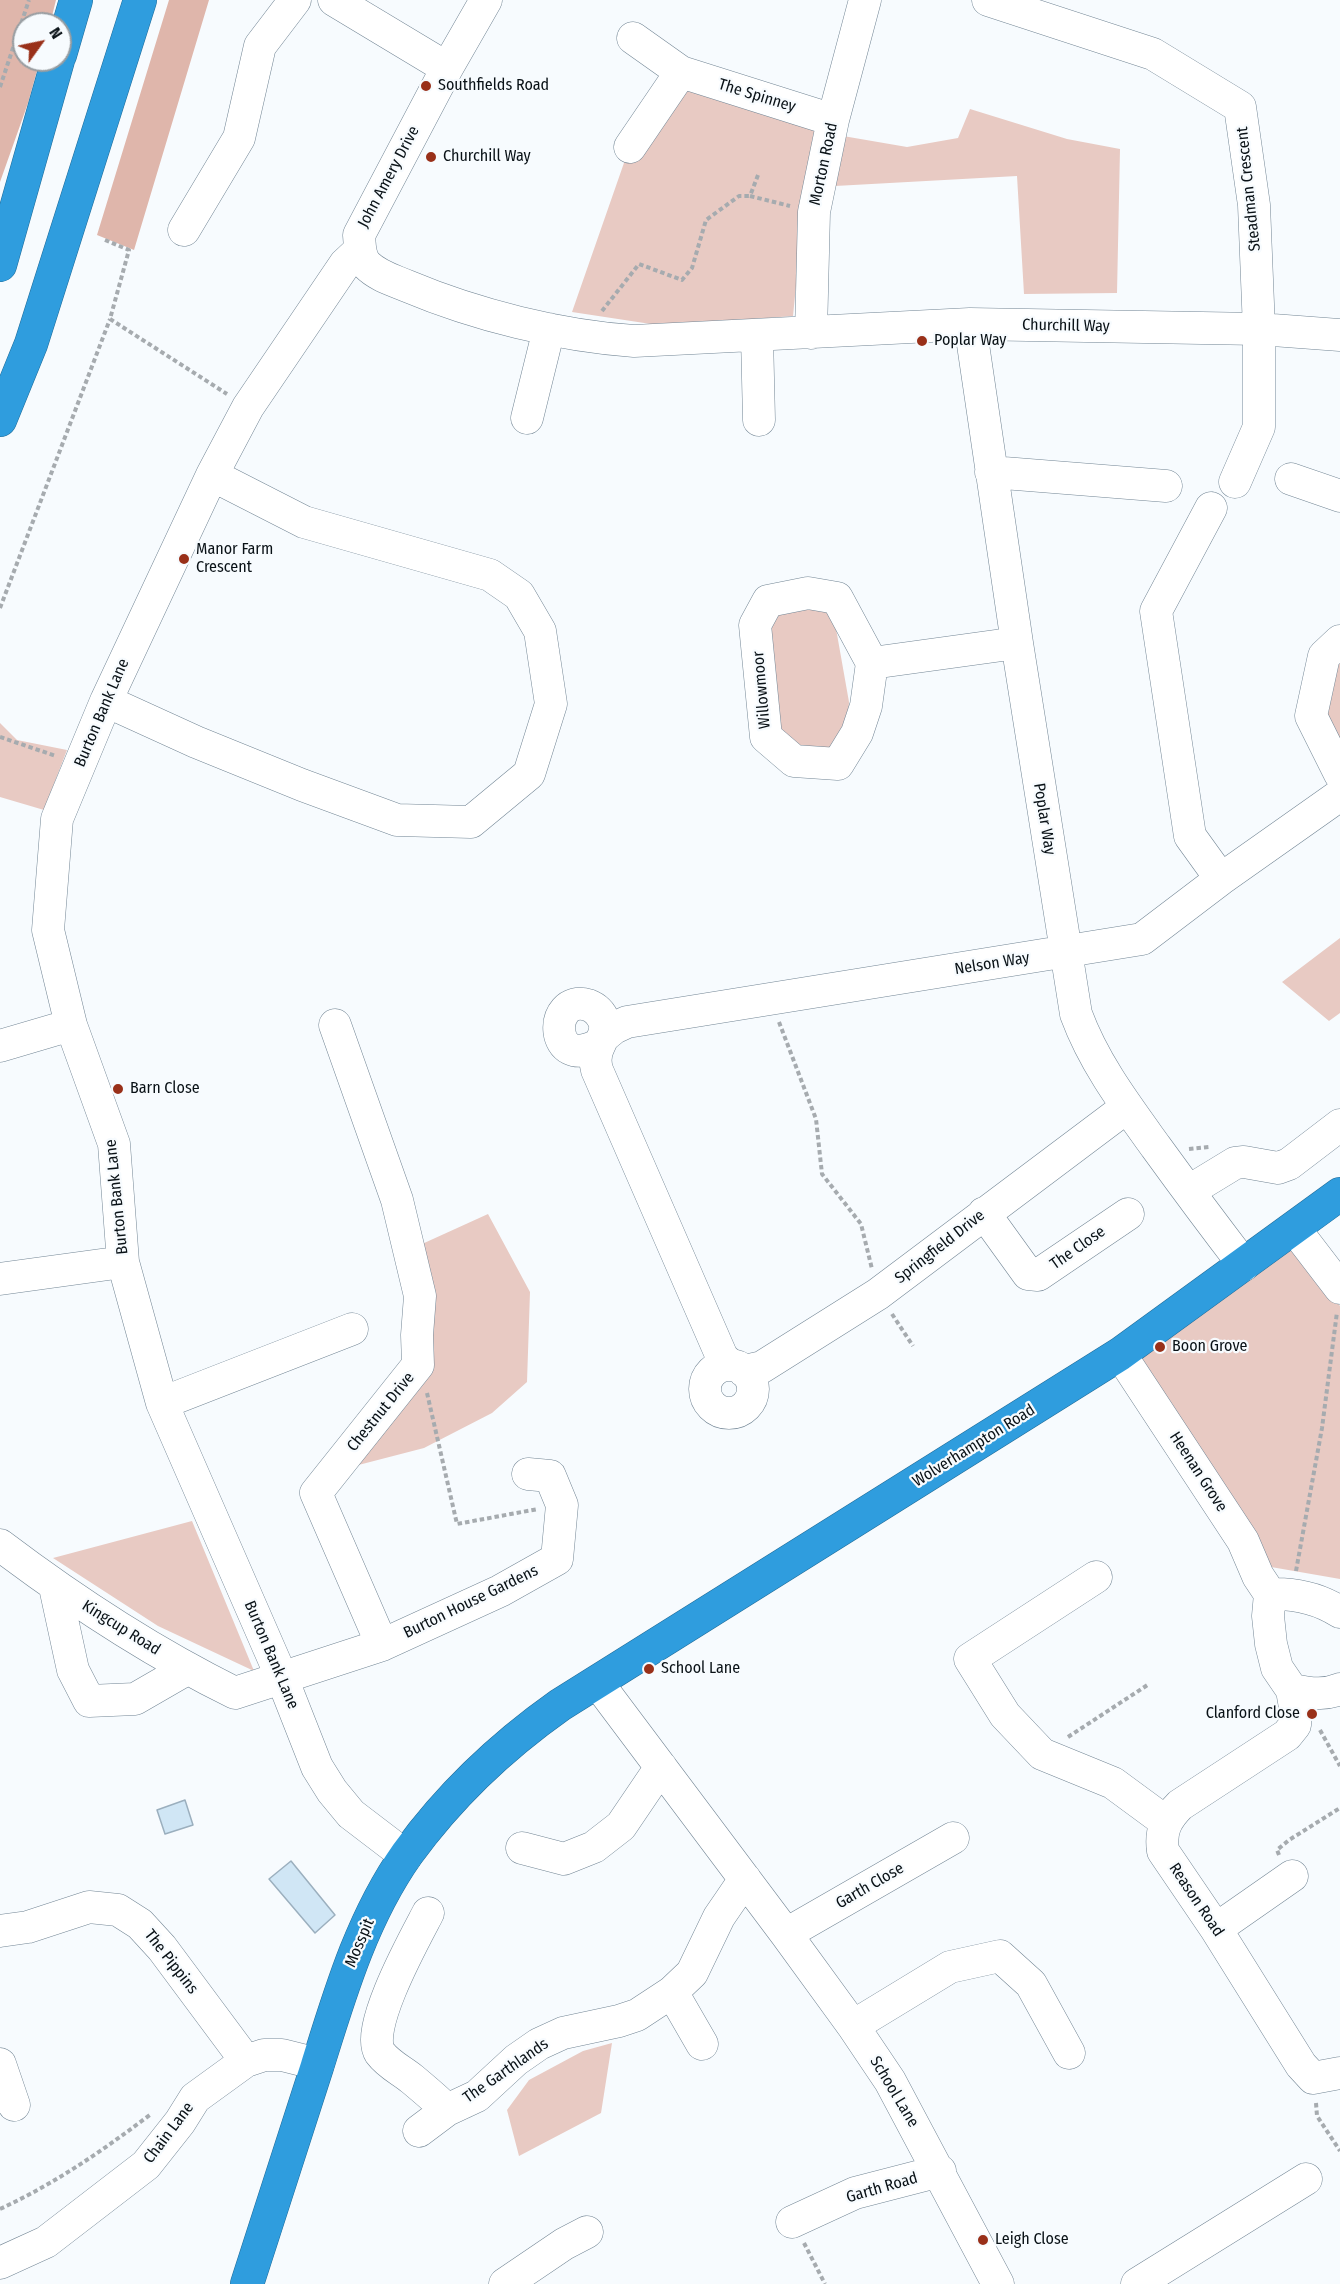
<!DOCTYPE html>
<style>
body{margin:0}
#map{position:relative;width:1340px;height:2284px;overflow:hidden;background:#f7fbfe;font-family:"Fira Sans Condensed",sans-serif}
canvas{display:block}
.north{position:absolute;left:12px;top:12px;width:60px;height:60px;box-sizing:border-box;background:#f7fbfe;border:2px solid #989da1;border-radius:50%;rotate:57deg;font-size:16px;font-weight:700;line-height:24px;text-align:center;color:#091116}
.north::after{content:'';display:block;margin:auto;width:21px;height:27px;background:#993019;clip-path:polygon(50% 0,100% 100%,50% 72%,0 100%)}
</style>
<div id="map">
<canvas width="1340" height="2284"></canvas>
<div class="north">N</div>
</div>
<script>
const context = document.querySelector('canvas').getContext('2d');
context.lineJoin = 'round';
function fillPath(path, color) { context.fillStyle = color; context.fill(path, 'evenodd'); }
function stroke(path, color, width, dash) { context.strokeStyle = color; context.lineWidth = width; context.lineCap = dash ? 'butt' : 'round'; context.setLineDash(dash || []); context.stroke(path); }
function label(font, color, halo, rows, align = 'center') {
  context.font = font + ' "Fira Sans Condensed",sans-serif'; context.lineWidth = 4.5; context.setLineDash([]); context.textBaseline = 'middle'; context.strokeStyle = halo; context.fillStyle = color; for (const [text, x, y, turn = 0] of rows) {
    context.save(); context.translate(x, y); context.rotate((+turn || 0) * Math.PI / 180); context.textAlign = isNaN(turn) ? turn : align; if (halo) context.strokeText(text, 0, 0); context.fillText(text, 0, 0); context.restore();
  }
}
const green = new Path2D(`
 M 683,83 L 818,120 L 805,195 L 793,316 L 664,326 L 572,312 L 625,160 Z
 M 970,109 L 1067,139 L 1120,149 L 1117,293 L 1024,294 L 1017,176 L 835,186 L 843,136 L 907,147 L 958,138 Z
 M 776,606 L 832,606 L 849,702 L 847,739 L 836,756 L 802,753 L 775,736 L 755,625 Z
 M 1340,652 L 1340,752 L 1322,710 Z
 M 0,723 L 17,740 L 67,750 L 44,810 L 0,797 Z
 M 1340,938 L 1340,1013 L 1329,1021 L 1282,982 Z
 M 488,1214 L 530,1292 L 527,1382 L 492,1413 L 424,1448 L 343,1469 L 418,1365 L 422,1244 Z
 M 1293,1240 L 1340,1306 L 1340,1579 L 1271,1567 L 1135,1359 Z
 M 192,1521 L 254,1671 L 158,1626 L 53,1558 Z
 M 612,2043 L 601,2113 L 519,2156 L 507,2110 L 529,2080 L 583,2051 Z`);
const forest = new Path2D(`
 M 0,0 L 56,0 L 50,24 L 24,24 L 24,60 L 40,60 L 28,103 L 0,182 Z
 M 169,0 L 209,0 L 134,250 L 97,235 Z`);
const building = new Path2D(`
 M 185,1800 L 193,1825 L 165,1834 L 157,1810 Z
 M 291,1861 L 335,1915 L 315,1933 L 269,1879 Z`);
const path = new Path2D(`
 M 0,87 L 29,0
 M 758,175 L 750,196 L 790,206
 M 105,240 L 129,250 L 110,319 L 227,394
 M 602,311 L 639,264 L 682,280 L 692,268 L 706,220 L 739,196 L 750,196
 M 0,608 L 110,319
 M 0,737 L 56,756
 M 779,1022 L 816,1119 L 822,1174 L 861,1224 L 872,1269
 M 1189,1149 L 1209,1147
 M 892,1314 L 913,1346
 M 427,1393 L 457,1524 L 538,1509
 M 1296,1571 L 1322,1428 L 1337,1312
 M 1320,1730 L 1340,1766
 M 1068,1737 L 1149,1684
 M 1279,1855 L 1277,1850 L 1289,1840 L 1340,1808
 M 1316,2103 L 1317,2116 L 1340,2151
 M 0,2209 C 56,2183 102,2151 151,2114
 M 804,2243 L 825,2284`);
const minor = new Path2D(`
 M 334,0 L 447,68
 M 486,0 L 447,68 L 359,235 C 360,245 359,257 367,265 C 378,276 393,280 407,286 C 476,315 560,336 634,341 L 970,324 L 1259,329 L 1340,335
 M 988,0 L 1153,54 L 1240,107 L 1254,205 L 1259,329 L 1259,427 L 1235,482
 M 681,72 L 833,120
 M 630,147 L 681,72 L 633,38
 M 184,230 L 239,138 L 260,46 L 295,0
 M 360,250 L 345,264 L 248,407 L 212,475 L 106,701 L 57,819 L 48,930 L 71,1025 L 114,1144 L 123,1262 L 162,1403 L 282,1678 L 317,1767 L 332,1791 L 351,1814 L 406,1856
 M 970,324 L 1017,643 L 1076,1014 C 1094,1063 1125,1104 1156,1147 C 1185,1187 1214,1226 1244,1265
 M 811,333 L 814,212 L 833,120 L 865,0
 M 757,336 L 759,420
 M 527,418 L 549,329
 M 991,472 L 1166,486
 M 1291,479 L 1340,496
 M 1211,508 L 1156,611 L 1190,836 L 1221,879
 M 1340,641 L 1324,656 L 1311,716 L 1340,774
 M 872,663 L 866,706 L 857,733 L 838,764 L 794,761 L 766,737 L 755,625 L 768,601 L 808,593 L 837,598 L 872,663 L 1017,643
 M 106,701 L 196,742 L 302,785 L 397,820 L 471,822 L 529,774 L 551,704 L 540,631 L 519,595 L 490,575 L 304,522 L 212,475
 M 335,1025 L 397,1200 L 420,1296 L 417,1335 L 418,1365 L 316,1493 L 382,1645
 M 603,1037 L 614,1028 L 627,1022 L 1142,939 L 1221,879 L 1340,795
 M 599,1044 C 549,1074 547,993 588,1005 C 596,1008 601,1013 604,1021 C 609,1034 597,1044 596,1056 C 595,1061 596,1066 597,1070 L 722,1357 L 730,1365
 M 0,1046 L 71,1025
 M 1189,1191 L 1235,1163 L 1244,1162 L 1278,1168 L 1289,1164 L 1340,1125
 M 984,1213 L 1028,1274 L 1038,1275 L 1128,1214
 M 1294,1228 L 1340,1288
 M 0,1279 L 123,1262
 M 1120,1354 L 1243,1541 L 1258,1576 L 1270,1594 L 1268,1616 L 1271,1644 L 1277,1668 L 1292,1690 L 1296,1713 L 1295,1725 L 1287,1735 L 1180,1805 C 1166,1819 1160,1831 1163,1851 L 1216,1929 L 1301,2065 L 1313,2078 L 1340,2073
 M705 1389a24 24 0 1 1 48 0a24 24 0 1 1-48 0Z
 M 744,1371 L 762,1367 L 878,1294 L 1127,1107
 M 162,1403 L 352,1329
 M 0,1545 C 74,1601 152,1652 235,1693 L 382,1645 L 500,1591 L 557,1559 L 562,1505 L 550,1476 L 528,1474
 M 1096,1577 L 970,1659 L 1005,1715 L 1042,1754 L 1113,1783 L 1166,1822
 M 55,1587 L 73,1670 L 89,1701 L 135,1699 L 187,1669
 M 1270,1594 C 1296,1593 1318,1598 1340,1612
 M 597,1682 L 786,1934 L 853,2026 L 890,2081 L 998,2284
 M 1292,1690 C 1309,1693 1323,1696 1340,1689
 M 522,1848 L 564,1859 L 594,1847 L 621,1826 L 661,1767
 M 428,1913 C 415,1938 364,2029 380,2053 C 389,2065 401,2070 412,2079 C 424,2089 436,2099 447,2110
 M 1216,1929 L 1292,1876
 M 0,1931 L 28,1927 L 89,1907 L 118,1910 L 140,1924 L 162,1948 L 246,2061
 M 786,1934 L 953,1838
 M 672,1992 L 702,2044
 M 853,2026 L 950,1967 L 1000,1956 L 1031,1984 L 1069,2053
 M 0,2064 L 14,2105
 M 419,2131 L 447,2110 L 477,2096 L 516,2060 L 539,2044 L 563,2033 L 619,2021 L 637,2015 L 672,1992 L 692,1973 L 719,1917 L 745,1879
 M 792,2222 L 855,2193 L 940,2171
 M 0,2263 L 46,2242 L 146,2165 L 180,2122 L 195,2098 L 246,2061 L 264,2055 L 282,2055 L 318,2064
 M 505,2284 L 564,2244 L 587,2232
 M 1137,2284 L 1306,2179`);
const highway = new Path2D(`
 M 60,55 L 76,0
 M 0,265 L 58,60
 M 0,420 L 31,344 L 140,0
 M 247,2284 C 270,2212 294,2140 317,2067 C 340,1993 362,1918 407,1854 C 449,1796 502,1746 560,1705 L 1120,1354 L 1340,1194`);
const markers = [
 [426,86,6,"#993019"],
 [431,157,6,"#993019"],
 [922,341,6,"#993019"],
 [184,559,6,"#993019"],
 [118,1089,6,"#993019"],
 [1160,1347,6,"#993019"],
 [649,1669,6,"#993019"],
 [1312,1714,6,"#993019"],
 [983,2240,6,"#993019"]
];
const poiNames = [
 ["Southfields Road",438,86],
 ["Churchill Way",443,157],
 ["Poplar Way",934,341],
 ["Manor Farm",196,550],
 ["Crescent",196,568],
 ["Barn Close",130,1089],
 ["Boon Grove",1172,1347],
 ["School Lane",661,1669],
 ["Clanford Close",1300,1714,"right"],
 ["Leigh Close",995,2240]
];
const streetNames = [
 ["The Spinney",757,96,17],
 ["Morton Road",824,164,-78],
 ["John Amery Drive",389,177,-62],
 ["Steadman Crescent",1249,189,-96],
 ["Churchill Way",1066,326,1],
 ["Willowmoor",762,690,-95],
 ["Burton Bank Lane",102,713,-67],
 ["Poplar Way",1044,819,81],
 ["Nelson Way",992,964,-9],
 ["Burton Bank Lane",117,1197,-96],
 ["Springfield Drive",940,1247,-38],
 ["The Close",1078,1248,-35],
 ["Chestnut Drive",381,1412,-51],
 ["Wolverhampton Road",974,1446,-32],
 ["Heenan Grove",1198,1472,57],
 ["Burton House Gardens",471,1602,-26],
 ["Kingcup Road",121,1628,32],
 ["Burton Bank Lane",271,1655,67],
 ["Garth Close",870,1886,-30],
 ["Reason Road",1196,1900,56],
 ["Mosspit",360,1943,-67],
 ["The Pippins",171,1962,52],
 ["The Garthlands",506,2071,-35],
 ["School Lane",894,2092,59],
 ["Chain Lane",169,2133,-53],
 ["Garth Road",882,2188,-16]
];
fillPath(green, '#e8cac3');
fillPath(forest, '#dfb6ab');
fillPath(building, '#d0e6f5');
stroke(building, '#9bafbe', 1.5);
stroke(minor, '#738695', 33);
stroke(highway, '#226c98', 34);
stroke(path, '#a6abaf', 4, [4.5, 3]);
stroke(minor, '#fff', 32);
stroke(highway, '#2f9dde', 33);
for (const [x, y, r, color] of markers) { const dot = new Path2D(); dot.arc(x, y, r, 0, 2 * Math.PI); context.fillStyle = color; context.fill(dot); stroke(dot, '#f7fbfe', 2); }
label('16px', '#091116', '#f7fbfe', poiNames, 'left');
label('16px', '#091116', '#f7fbfe', streetNames);
</script>
